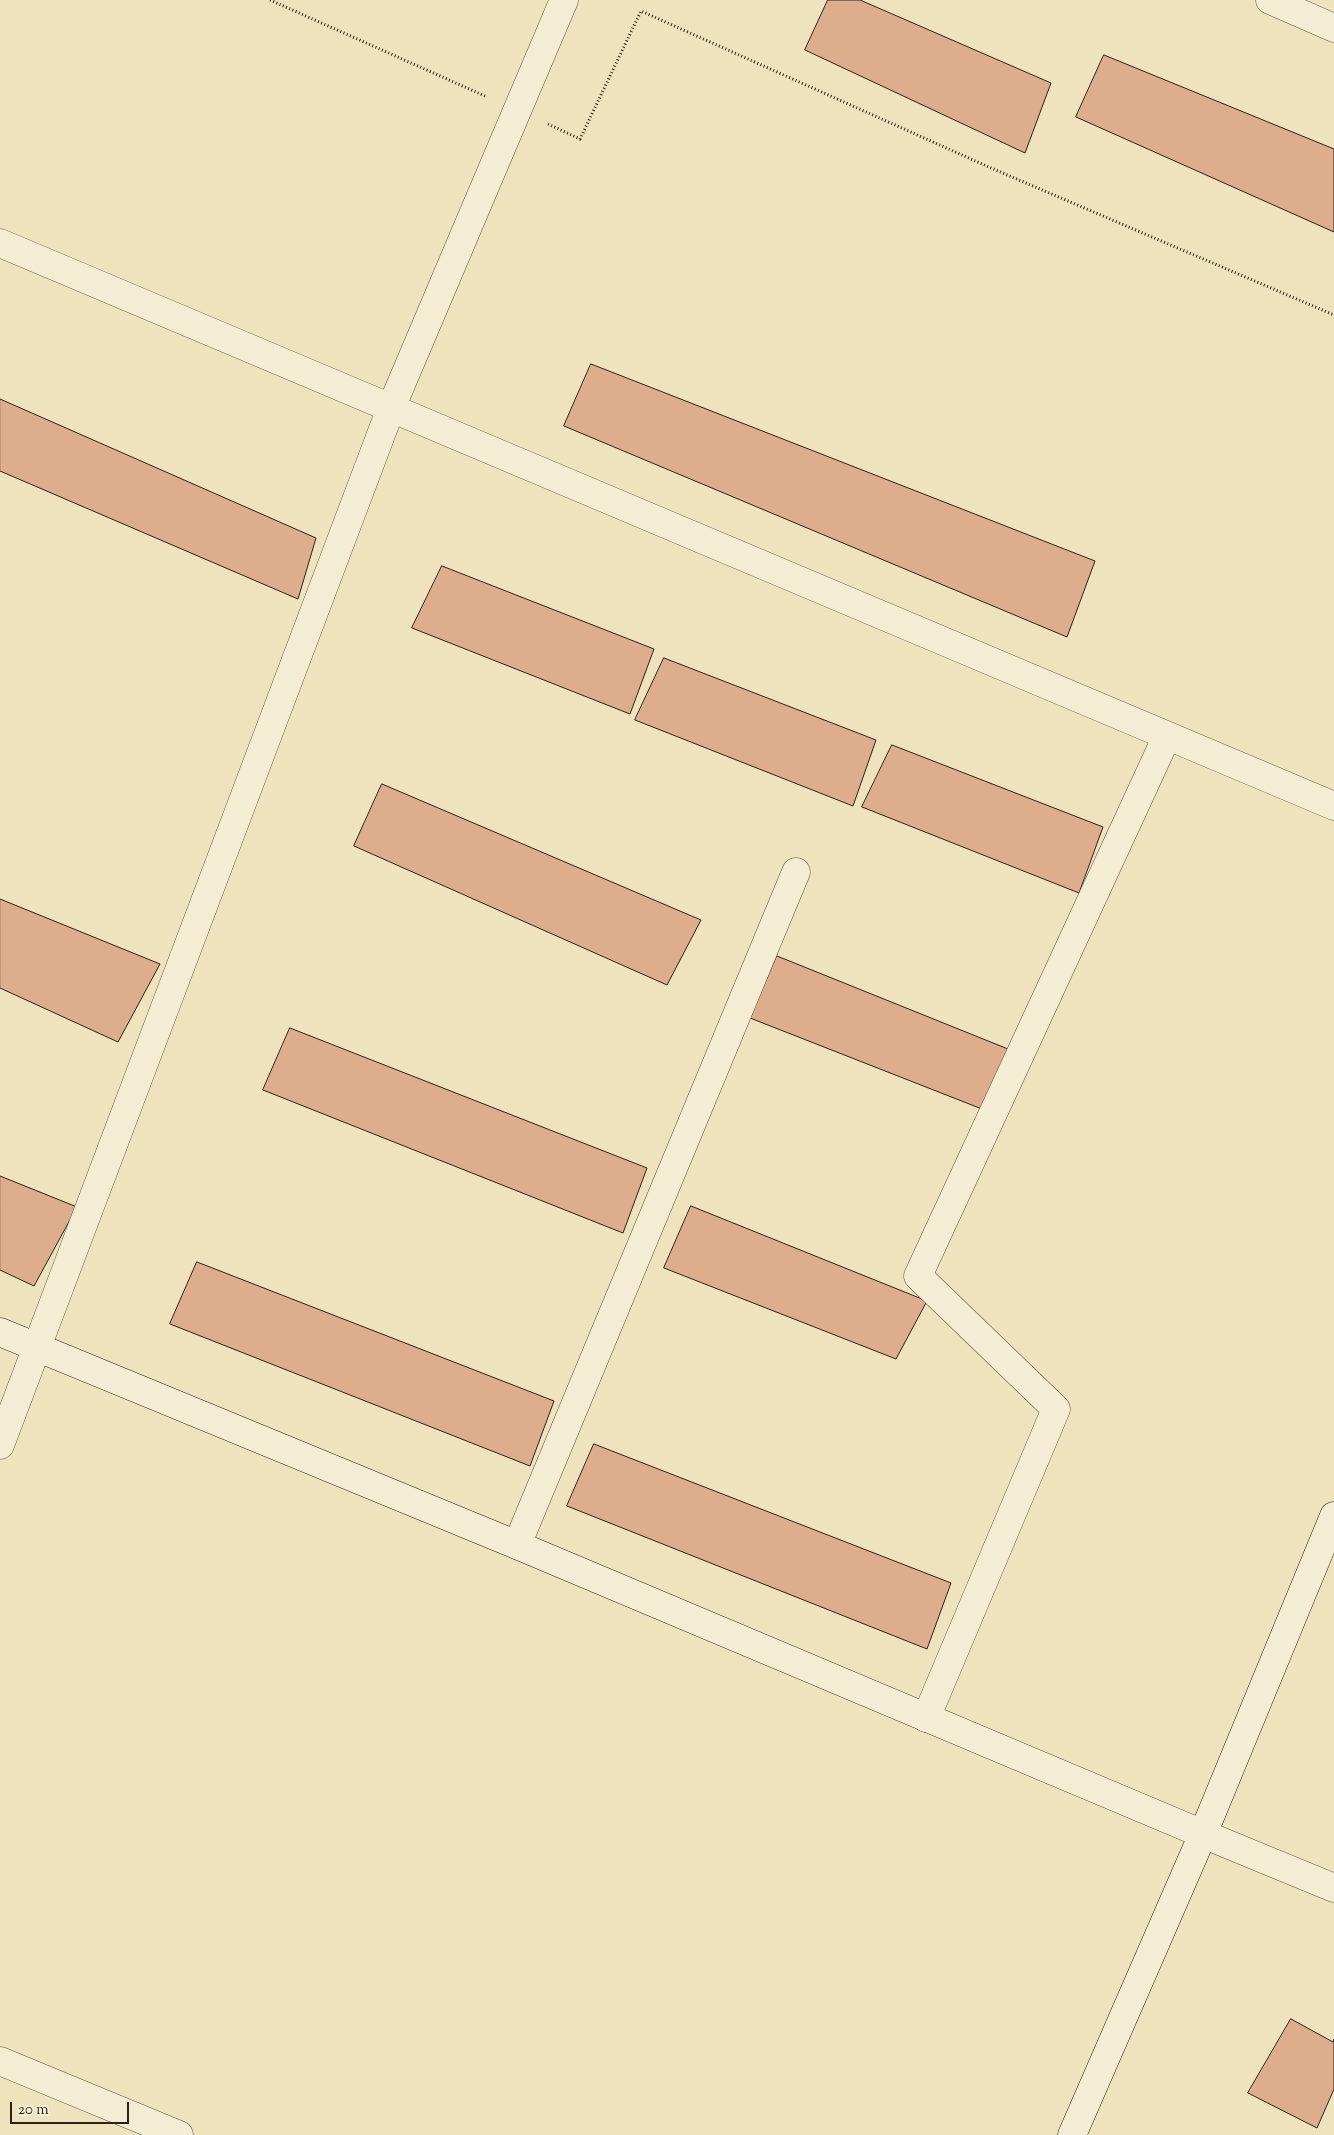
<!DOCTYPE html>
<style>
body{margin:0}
#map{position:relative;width:1334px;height:2135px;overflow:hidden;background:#eee3bd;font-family:"Sorts Mill Goudy",serif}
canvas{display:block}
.scale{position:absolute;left:10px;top:2102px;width:119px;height:22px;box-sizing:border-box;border:2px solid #2c211a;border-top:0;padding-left:6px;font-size:15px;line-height:18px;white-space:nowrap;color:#2c211a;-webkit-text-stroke:4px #f4edd4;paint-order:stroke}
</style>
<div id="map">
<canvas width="1334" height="2135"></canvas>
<div class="scale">20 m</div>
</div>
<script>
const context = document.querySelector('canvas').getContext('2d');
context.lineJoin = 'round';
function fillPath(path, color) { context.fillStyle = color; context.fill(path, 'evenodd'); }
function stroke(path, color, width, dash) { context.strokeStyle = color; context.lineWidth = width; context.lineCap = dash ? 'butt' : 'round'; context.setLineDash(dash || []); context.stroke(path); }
const building = new Path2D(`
 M 828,0 L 860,0 L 1051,83 L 1025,153 L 805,50 Z
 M 1104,55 L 1334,149 L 1334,232 L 1076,117 Z
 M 591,364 L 1095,561 L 1067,637 L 564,426 Z
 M 0,399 L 316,538 L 298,599 L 0,471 Z
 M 442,566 L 654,649 L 630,714 L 412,628 Z
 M 664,658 L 876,740 L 853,806 L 635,720 Z
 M 892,745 L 1103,827 L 1079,893 L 862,807 Z
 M 382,784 L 701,920 L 667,985 L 354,846 Z
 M 0,899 L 160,964 L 118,1042 L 0,988 Z
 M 777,956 L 1013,1051 L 982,1109 L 750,1018 Z
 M 290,1028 L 647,1168 L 623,1233 L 263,1090 Z
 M 0,1176 L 77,1207 L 34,1286 L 0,1270 Z
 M 691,1206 L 927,1301 L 896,1359 L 664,1268 Z
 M 197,1262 L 554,1401 L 530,1466 L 170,1324 Z
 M 594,1444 L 951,1583 L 927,1649 L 567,1506 Z
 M 1291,2019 L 1333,2042 L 1334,2039 L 1334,2089 L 1317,2128 L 1248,2093 Z`);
const path = new Path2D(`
 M 270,0 L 485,96
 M 548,124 L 580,139 L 641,11 L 991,168 L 1334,315`);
const minor = new Path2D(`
 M 517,1545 L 796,872
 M 926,1718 L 1056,1409 L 918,1276 L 1167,736
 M 1203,1834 L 1334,1888`);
const tertiary = new Path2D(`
 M 1270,0 L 1334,28
 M 0,243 L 1334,806
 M 0,1445 L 391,408 L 564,0
 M 0,2061 L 179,2135`);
const secondary = new Path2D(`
 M 0,1332 L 517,1545 L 1203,1834
 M 1072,2135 L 1203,1834 L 1334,1516`);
fillPath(building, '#dead8d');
stroke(building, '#2c211a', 1);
stroke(minor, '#5c5243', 29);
stroke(tertiary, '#5c5243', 29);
stroke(secondary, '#2c211a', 29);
stroke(path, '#2c211a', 3, [1, 2.5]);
stroke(minor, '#f4edd4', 28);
stroke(tertiary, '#f4edd4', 28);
stroke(secondary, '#f4edd4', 28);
</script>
